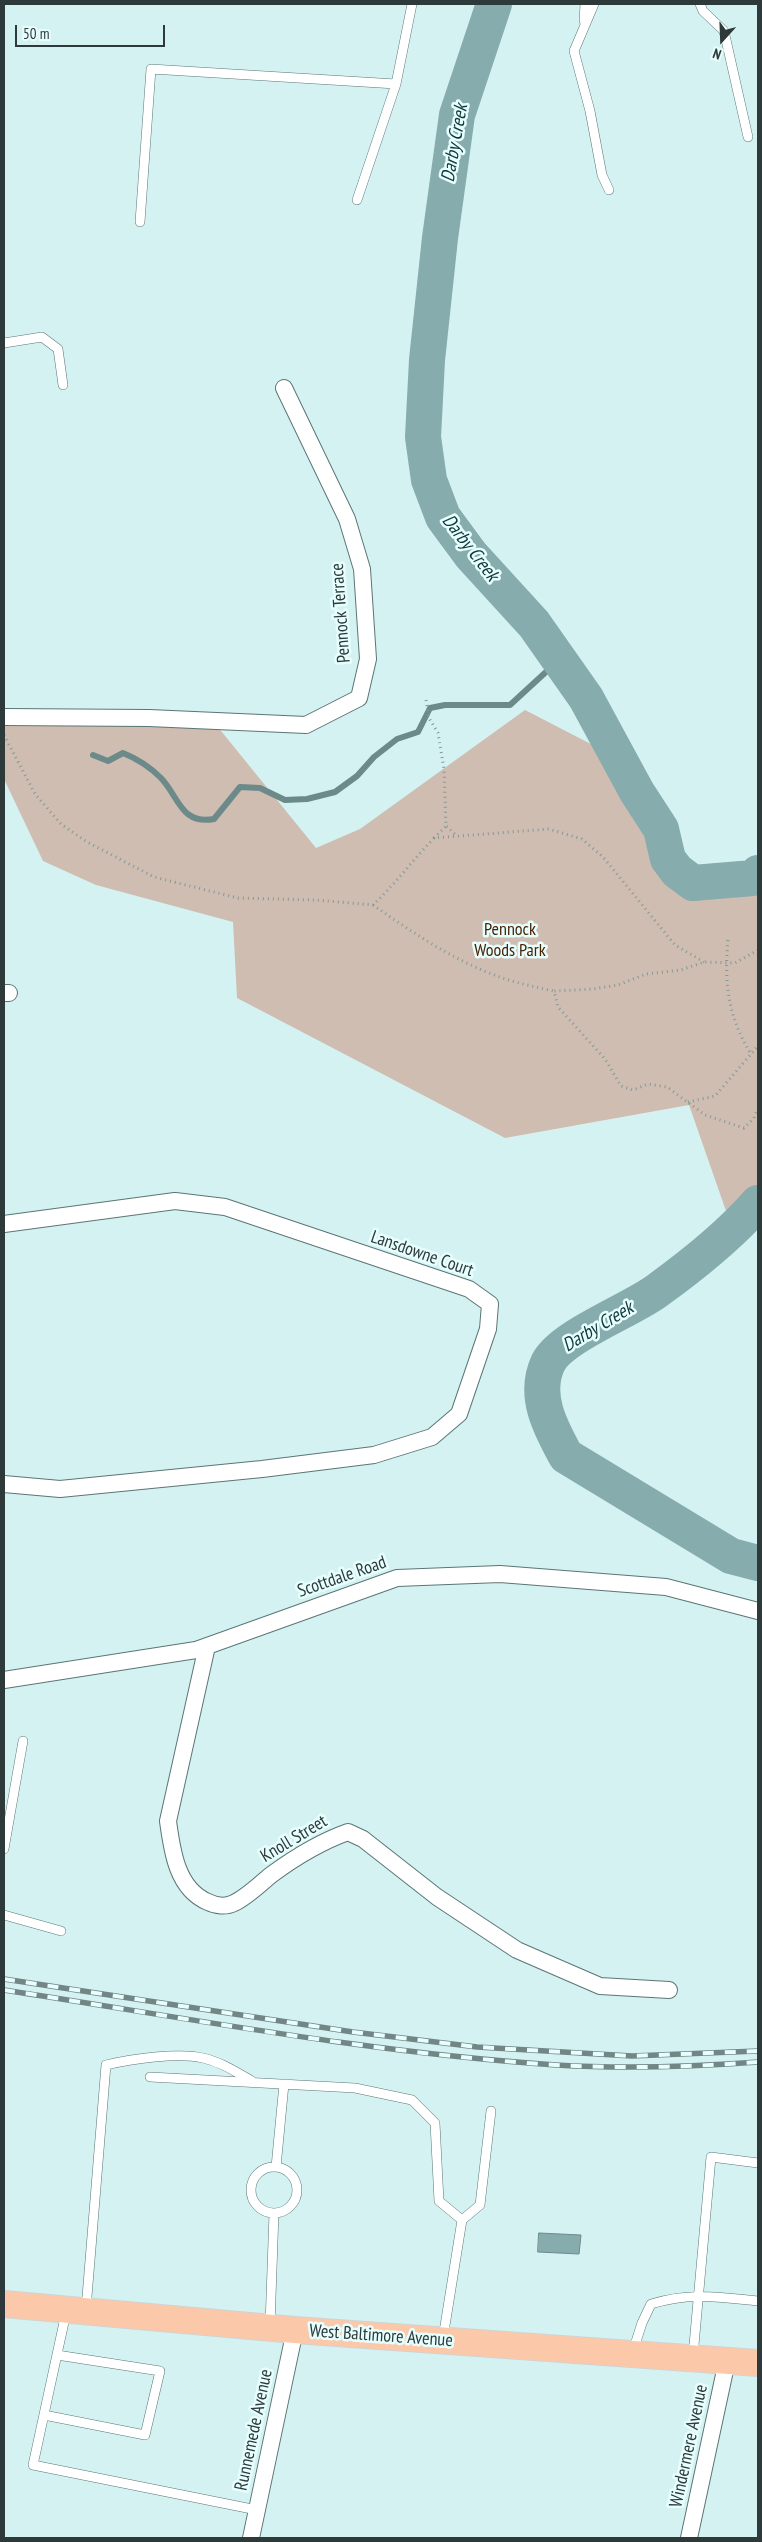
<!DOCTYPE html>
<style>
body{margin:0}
#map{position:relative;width:762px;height:2542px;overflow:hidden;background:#d5f2f3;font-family:"PT Sans Narrow",sans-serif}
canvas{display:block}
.frame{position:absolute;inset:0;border:5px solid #2e3939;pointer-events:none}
.north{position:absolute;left:697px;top:15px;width:50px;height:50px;-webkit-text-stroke:4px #e7fefe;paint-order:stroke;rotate:200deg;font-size:14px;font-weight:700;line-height:20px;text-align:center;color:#2e3939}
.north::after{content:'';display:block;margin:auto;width:18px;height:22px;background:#2e3939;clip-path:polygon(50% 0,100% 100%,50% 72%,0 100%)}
.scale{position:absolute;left:15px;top:25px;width:150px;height:22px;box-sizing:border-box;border:2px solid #2e3939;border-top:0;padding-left:6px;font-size:15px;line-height:18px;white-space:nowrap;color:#2e3939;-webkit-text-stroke:4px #e7fefe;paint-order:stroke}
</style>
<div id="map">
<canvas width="762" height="2542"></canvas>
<div class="frame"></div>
<div class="north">N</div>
<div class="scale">50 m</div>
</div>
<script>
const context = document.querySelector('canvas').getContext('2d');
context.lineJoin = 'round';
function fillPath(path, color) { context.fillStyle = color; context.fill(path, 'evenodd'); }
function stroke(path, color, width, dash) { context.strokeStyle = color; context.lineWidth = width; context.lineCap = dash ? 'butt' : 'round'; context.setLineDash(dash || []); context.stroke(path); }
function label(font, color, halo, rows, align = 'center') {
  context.font = font + ' "PT Sans Narrow",sans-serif'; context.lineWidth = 5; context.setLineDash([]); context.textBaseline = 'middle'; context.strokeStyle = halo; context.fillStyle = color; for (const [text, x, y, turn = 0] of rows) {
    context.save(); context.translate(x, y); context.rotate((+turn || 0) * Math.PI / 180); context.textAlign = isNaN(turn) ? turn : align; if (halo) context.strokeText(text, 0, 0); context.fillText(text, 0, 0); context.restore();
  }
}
const green = new Path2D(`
 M 525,710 L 618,758 L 637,792 L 661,829 L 668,859 L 677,871 L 693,883 L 753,878 L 758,873 L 758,1203 L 733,1231 L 689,1105 L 505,1138 L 237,998 L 233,922 L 96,885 L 43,861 L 4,779 L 4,717 L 213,721 L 316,848 L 360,829 Z`);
const water = new Path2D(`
 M 539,2233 L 581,2235 L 579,2254 L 538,2252 Z`);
const stream = new Path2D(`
 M 93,755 L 108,761 L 123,753 C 138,759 149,766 161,778 C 179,797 181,825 214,819 L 240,787 L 260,788 L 285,800 L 307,799 L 335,792 L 357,776 L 374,757 L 397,739 L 418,732 L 430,708 L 445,705 L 510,705 L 559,660`);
const river = new Path2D(`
 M 494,4 L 457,115 L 440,238 L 427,360 L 423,437 L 429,480 L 443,517 L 471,555 L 534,624 L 586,698 L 637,792 L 661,829 L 668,859 L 677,871 L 693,883 L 753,878 L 758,873
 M 758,1203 C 729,1236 694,1264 658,1290 C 632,1310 561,1336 548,1363 C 533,1395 550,1427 566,1456 L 731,1556 L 758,1563`);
const path = new Path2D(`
 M 426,700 L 429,718 L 438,733 L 444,769 L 446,826 L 456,835
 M 4,735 L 35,794 L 61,824 L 87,842 L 154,877 L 238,898 L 316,900 L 373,905 C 395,884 413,860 434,838 L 549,829 L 582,839 L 603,857 L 675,945 L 704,962
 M 434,838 L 446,826
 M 373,905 C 416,935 462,966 512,981 C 526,985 540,988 554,991
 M 728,940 C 724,983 728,1017 751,1054
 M 758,950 L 735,963 L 704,962 L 681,970 L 646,974 L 618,985 L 593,989 L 554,991 L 558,1007 L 605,1059 L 621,1086 L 633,1090 L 648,1084 L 667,1087 L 705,1115 L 744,1128 L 754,1118 L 758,1108
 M 688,1102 L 715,1096 L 758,1046`);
const service = new Path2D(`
 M 594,4 L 574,51 L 590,111 L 602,175 L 609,190
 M 700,4 L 703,11 L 724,31 L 748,137
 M 584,21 L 585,4
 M 357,200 L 396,84
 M 140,222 L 151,69 L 396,84 L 412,4
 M 4,343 L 42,337 L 58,349 L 63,385
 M 4,1849 L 23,1741
 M 4,1915 L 61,1931
 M 150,2077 L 355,2088 L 412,2100 L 435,2123 L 439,2201 L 462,2220 L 443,2338
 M251 2190a23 23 0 1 1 46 0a23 23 0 1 1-46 0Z
 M 276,2167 L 284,2084
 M 462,2220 L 480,2205 L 491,2111
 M 86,2309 L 106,2065 C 131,2059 178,2052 203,2058 C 221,2062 236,2072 252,2081
 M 66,2313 L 33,2465 L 257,2510
 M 270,2325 L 274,2213
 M 633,2351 L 642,2323 L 651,2304 C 691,2292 717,2297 758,2301
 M 693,2356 L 711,2157 L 758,2163
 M 44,2415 L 145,2435 L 160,2371 L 57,2355`);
const minor = new Path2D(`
 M 4,717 L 149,718 L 306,725 L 359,698 L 368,659 L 362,569 L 347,519 L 284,388
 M 4,993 L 9,993
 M 4,1224 L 175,1201 L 225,1207 L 469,1289 L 490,1304 L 488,1329 L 459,1414 L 432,1437 L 374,1455 L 262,1469 L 60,1489 L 4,1484
 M 207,1646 L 168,1821 C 172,1851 177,1889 208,1902 C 216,1906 226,1907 234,1903 C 247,1897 260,1884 271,1875 C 294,1858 320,1842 348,1832 L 363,1839 L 437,1897 L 517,1950 L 600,1986 L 669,1990
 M 4,1680 L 196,1650 L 397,1578 L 500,1574 L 666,1587 L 758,1611
 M 251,2538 L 295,2330
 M 689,2538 L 727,2361`);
const primary = new Path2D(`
 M 4,2304 L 295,2330 L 758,2363`);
const rail = new Path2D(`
 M 4,1979 L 353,2032 L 477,2047 L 632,2056 L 758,2051
 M 4,1990 C 187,2018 371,2053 556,2065 C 623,2069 691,2067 758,2062`);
const streetNames = [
 ["Pennock Terrace",341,613,-94],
 ["Lansdowne Court",422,1254,19],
 ["Scottdale Road",342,1577,-19],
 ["Knoll Street",294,1839,-31],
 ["West Baltimore Avenue",381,2336,4],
 ["Runnemede Avenue",254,2430,-78],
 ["Windermere Avenue",689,2446,-78]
];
const parkNames = [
 ["Pennock",510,930],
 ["Woods Park",510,951]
];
const waterNames = [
 ["Darby Creek",455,143,-80],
 ["Darby Creek",470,548,52],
 ["Darby Creek",598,1327,-31]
];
fillPath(green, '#cfbdb1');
fillPath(water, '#86acad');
stroke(water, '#6c8a8a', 1);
stroke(stream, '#6c8a8a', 6);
stroke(river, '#86acad', 36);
stroke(service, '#5b7575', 10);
stroke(minor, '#5b7575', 18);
stroke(primary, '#d1d3d3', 28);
stroke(path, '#849898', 3, [1, 4]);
stroke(service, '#fff', 9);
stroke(minor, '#fff', 16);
stroke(primary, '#fbc9a9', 26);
stroke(rail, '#738686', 5.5);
stroke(rail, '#e7fefe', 4, [11]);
label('18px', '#2e3939', '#e7fefe', streetNames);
label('18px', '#492305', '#e7fefe', parkNames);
label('italic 19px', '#113739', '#e7fefe', waterNames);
</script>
